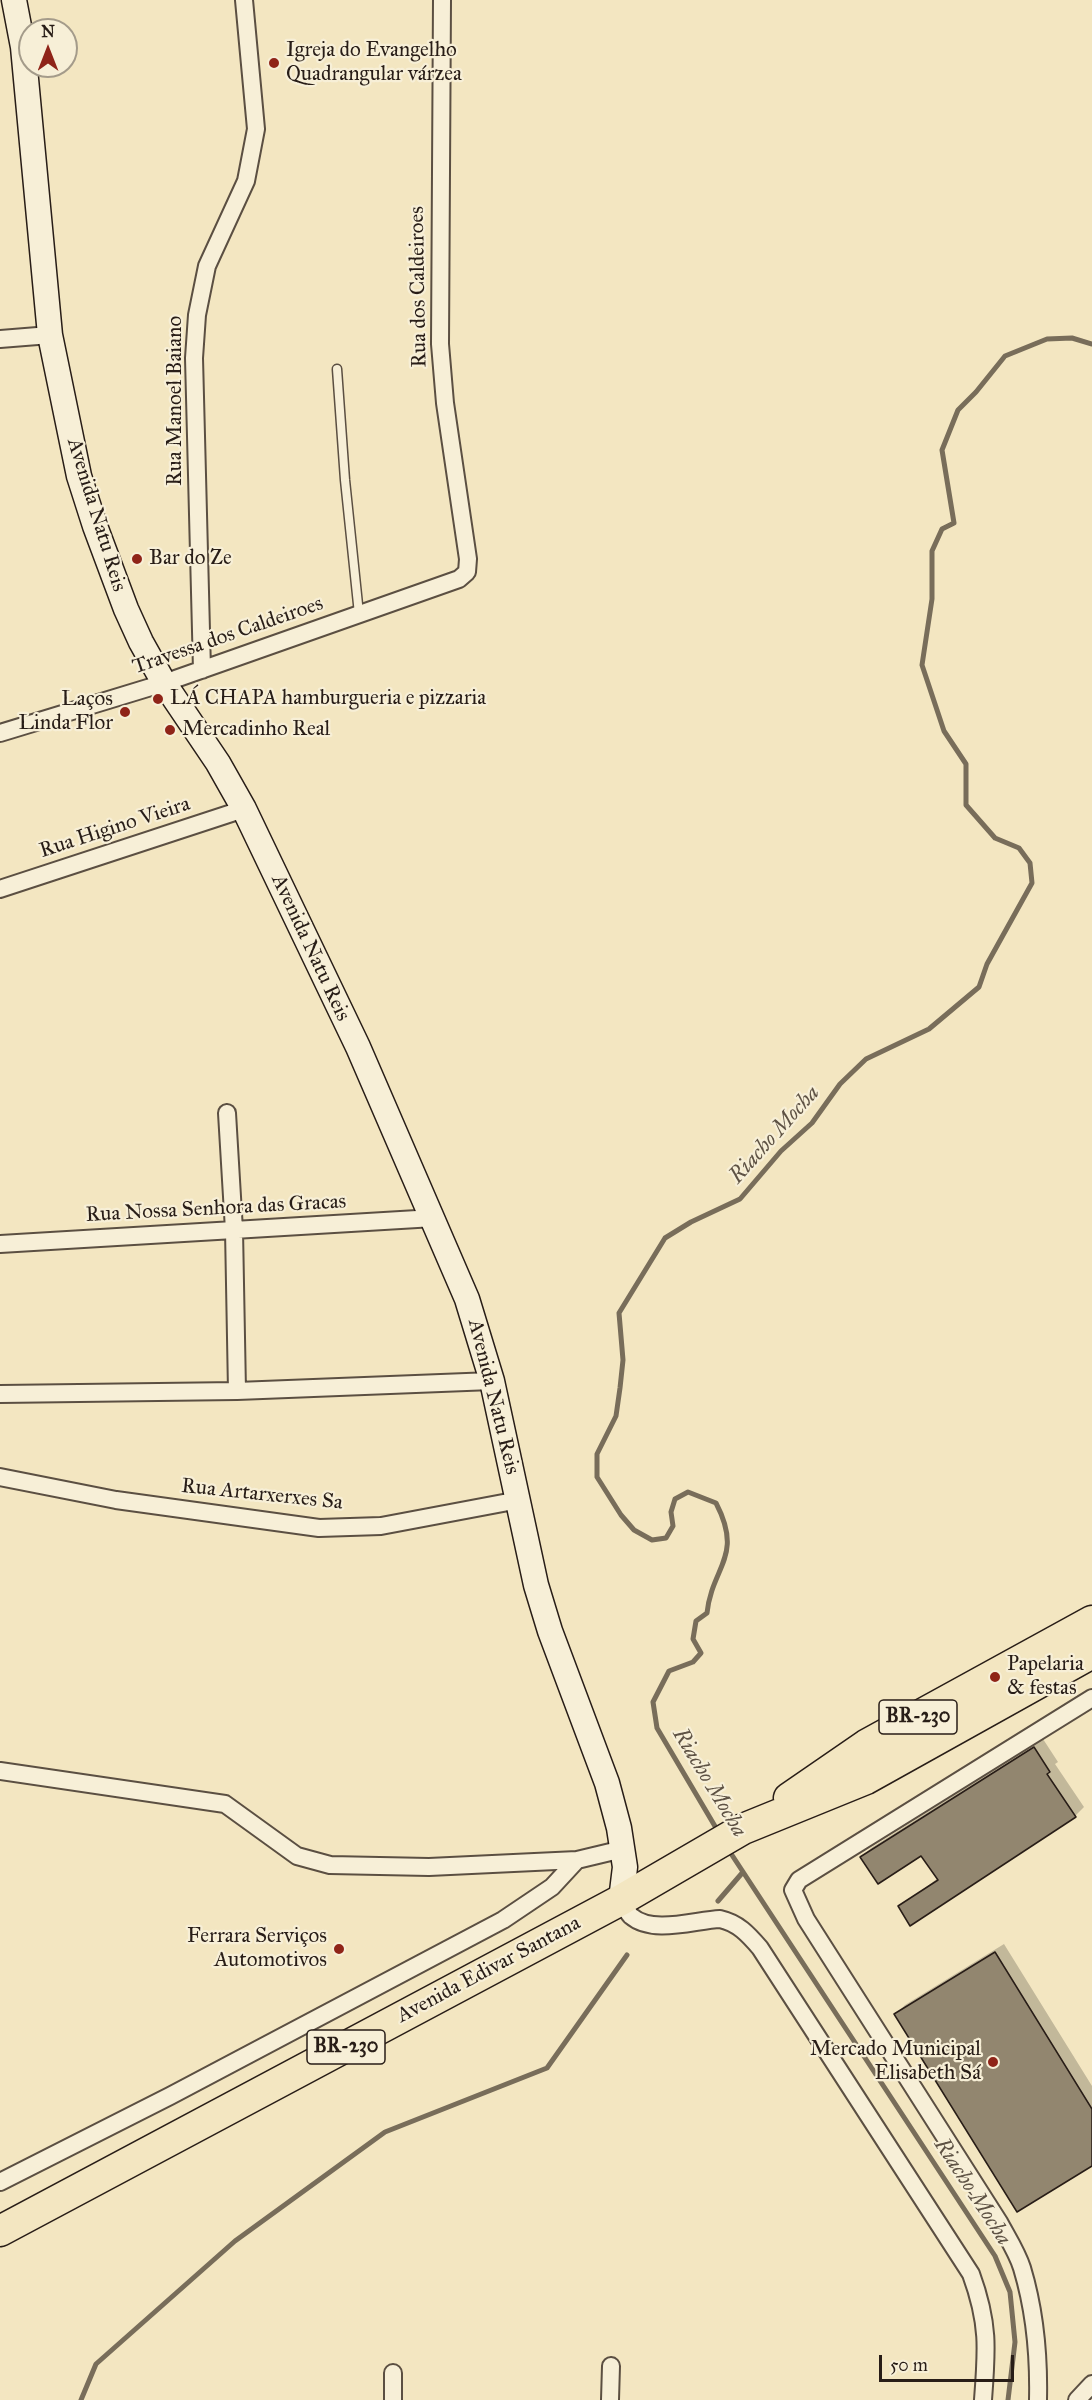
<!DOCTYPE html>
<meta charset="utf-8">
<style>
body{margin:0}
#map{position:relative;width:1092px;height:2400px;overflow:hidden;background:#f3e6c1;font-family:"IM FELL Great Primer",serif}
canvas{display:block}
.north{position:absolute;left:18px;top:18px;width:60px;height:60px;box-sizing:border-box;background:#f7efd7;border:2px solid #a49b8a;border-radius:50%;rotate:0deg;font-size:16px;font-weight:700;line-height:24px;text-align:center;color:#281d17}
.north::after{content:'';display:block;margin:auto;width:21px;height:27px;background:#8f2418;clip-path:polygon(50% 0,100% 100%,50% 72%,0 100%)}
.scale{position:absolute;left:879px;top:2355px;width:135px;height:27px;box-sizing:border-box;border:3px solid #281d17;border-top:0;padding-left:8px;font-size:18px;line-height:21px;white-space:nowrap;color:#281d17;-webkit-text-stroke:4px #f7efd7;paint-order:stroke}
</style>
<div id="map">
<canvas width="1092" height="2400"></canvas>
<div class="north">N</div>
<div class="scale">50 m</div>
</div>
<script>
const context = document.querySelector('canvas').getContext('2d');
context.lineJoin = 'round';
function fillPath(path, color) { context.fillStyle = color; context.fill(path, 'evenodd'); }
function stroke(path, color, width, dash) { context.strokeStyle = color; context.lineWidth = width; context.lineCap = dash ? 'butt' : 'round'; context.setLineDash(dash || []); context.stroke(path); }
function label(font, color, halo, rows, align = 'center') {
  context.font = font + ' "IM FELL Great Primer",serif'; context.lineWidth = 4.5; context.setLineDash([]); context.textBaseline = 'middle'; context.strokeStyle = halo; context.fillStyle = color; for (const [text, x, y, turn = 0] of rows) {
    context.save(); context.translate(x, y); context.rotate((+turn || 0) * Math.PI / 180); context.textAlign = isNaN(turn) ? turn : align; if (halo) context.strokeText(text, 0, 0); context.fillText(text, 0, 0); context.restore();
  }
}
const shadow = new Path2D(`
 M 1043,1739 L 1058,1762 L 1055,1764 L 1084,1807 L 1075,1816 L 900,1907 L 938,1878 L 922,1854 L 862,1857 L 871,1848 Z
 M 1004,1944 L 1092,2086 L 1092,2165 L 896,2014 L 905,2005 Z`);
const stream = new Path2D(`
 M 719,1833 L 657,1728 L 653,1702 L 669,1671 L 693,1662 L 701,1653 L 693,1639 L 696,1621 L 707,1613 C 712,1566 744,1557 716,1503 L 688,1492 L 675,1499 L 671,1512 L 673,1526 L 666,1538 L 652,1540 L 634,1530 L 621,1515 L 597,1477 L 597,1454 L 616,1416 L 620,1388 L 623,1360 L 619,1313 L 665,1238 L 691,1222 L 740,1199 L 781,1151 L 812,1123 L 840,1084 L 866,1059 L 929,1029 L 979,987 L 987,964 L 1032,883 L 1030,863 L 1019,848 L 995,838 L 966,805 L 966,764 L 944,731 L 922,665 L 932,599 L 932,551 L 942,529 L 954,523 L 942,450 L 958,410 L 976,392 L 1005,356 L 1047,339 L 1072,338 L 1092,344
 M 728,1849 L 995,2256 L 1010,2292 L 1015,2342 L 1008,2400
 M 718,1901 L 743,1872
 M 81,2400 L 96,2364 L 235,2241 L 385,2132 L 547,2068 L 627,1955`);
const building = new Path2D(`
 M 1034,1747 L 1050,1772 L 1047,1774 L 1076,1817 L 910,1926 L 898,1906 L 938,1880 L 921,1856 L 878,1884 L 860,1857 Z
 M 995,1952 L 1092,2109 L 1092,2166 L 1017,2212 L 894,2014 Z`);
const lane = new Path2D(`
 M 337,369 L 345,480 L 359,614`);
const street = new Path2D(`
 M 0,339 L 50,335
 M 202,670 L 194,358 L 197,315 L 207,266 L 246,181 L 256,129 L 244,0
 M 0,733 L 164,683 L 459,579 L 467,572 L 468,559 L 445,403 L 440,344 L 442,0
 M 0,889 L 244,809
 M 227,1113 L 234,1230 L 237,1391
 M 0,1244 L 434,1218
 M 0,1394 L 237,1391 L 492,1381
 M 0,1477 L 116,1500 L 319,1528 L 381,1526 L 519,1500
 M 0,1771 L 225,1804 L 297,1856 L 330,1865 L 429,1867 L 577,1860 L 623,1849
 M 621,1900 C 624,1905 627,1912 631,1916 C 653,1935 695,1920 720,1919 C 738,1923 748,1934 760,1948 L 971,2274 C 989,2323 987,2349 983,2400
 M 0,2182 L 170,2096 L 503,1920 L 552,1887 L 577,1860
 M 393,2373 L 393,2400
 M 610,2400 L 611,2366
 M 1038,2400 C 1039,2355 1035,2311 1022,2268 C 1017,2252 1007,2237 999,2222 L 806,1919 L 793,1890 L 799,1880 L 1092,1698
 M 1077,2400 L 1092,2384`);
const secondary = new Path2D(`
 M 14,0 L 23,47 L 50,335 L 79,476 L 95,526 L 126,609 L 141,642 L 164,683 L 218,763 L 244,809 L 358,1047 L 467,1299 L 492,1381 L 536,1585 L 550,1631 L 607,1783 L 619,1828 L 625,1867 L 621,1900`);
const highway = new Path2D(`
 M 789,1798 L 866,1745 L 1092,1621
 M 0,2231 L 621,1900 L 743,1829 L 866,1779 L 1092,1653`);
const markers = [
 [274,63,6,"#8f2418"],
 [137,559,6,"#8f2418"],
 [158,699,6,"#8f2418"],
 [125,712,6,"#8f2418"],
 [170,730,6,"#8f2418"],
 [995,1677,6,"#8f2418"],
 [339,1949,6,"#8f2418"],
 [993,2062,6,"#8f2418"]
];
const shields = [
 [918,1717,78],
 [346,2047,78]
];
const shieldNames = [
 ["BR-230",918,1717],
 ["BR-230",346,2047]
];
const poiNames = [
 ["Igreja do Evangelho",286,51],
 ["Quadrangular várzea",286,75],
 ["Bar do Ze",149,559],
 ["LÁ CHAPA hamburgueria e pizzaria",170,699],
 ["Laços",113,700,"right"],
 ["Linda Flor",113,724,"right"],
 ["Mercadinho Real",182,730],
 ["Papelaria",1007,1665],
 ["& festas",1007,1689],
 ["Ferrara Serviços",327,1937,"right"],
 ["Automotivos",327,1961,"right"],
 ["Mercado Municipal",981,2050,"right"],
 ["Elisabeth Sá",981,2074,"right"]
];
const streetNames = [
 ["Rua dos Caldeiroes",419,287,-91],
 ["Rua Manoel Baiano",176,401,-90],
 ["Avenida Natu Reis",96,515,73],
 ["Travessa dos Caldeiroes",228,636,-19],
 ["Rua Higino Vieira",115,828,-18],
 ["Avenida Natu Reis",310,948,65],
 ["Rua Nossa Senhora das Gracas",216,1209,-3],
 ["Avenida Natu Reis",493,1397,76],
 ["Rua Artarxerxes Sa",262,1495,6],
 ["Avenida Edivar Santana",489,1970,-28]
];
const waterNames = [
 ["Riacho Mocha",775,1135,-48],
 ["Riacho Mocha",709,1783,59],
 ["Riacho Mocha",972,2192,57]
];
fillPath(shadow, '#0003');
stroke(stream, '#786d5a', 5);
fillPath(building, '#92866f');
stroke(building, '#281d17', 1.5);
stroke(lane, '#5b4f42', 11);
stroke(street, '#5b4f42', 20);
stroke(secondary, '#281d17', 27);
stroke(highway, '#281d17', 33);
stroke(lane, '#f7efd7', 8);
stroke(street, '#f7efd7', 16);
stroke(secondary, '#f7efd7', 24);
stroke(highway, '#f3e6c1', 30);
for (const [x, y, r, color] of markers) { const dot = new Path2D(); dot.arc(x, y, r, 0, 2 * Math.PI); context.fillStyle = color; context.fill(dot); stroke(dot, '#f7efd7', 2); }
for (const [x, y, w] of shields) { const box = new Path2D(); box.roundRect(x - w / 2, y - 17, w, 34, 4.5); context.fillStyle = '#f7efd7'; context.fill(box); stroke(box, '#281d17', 1.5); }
label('bold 20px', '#281d17', null, shieldNames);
label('21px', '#281d17', '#f7efd7', poiNames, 'left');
label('21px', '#281d17', '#f7efd7', streetNames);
label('italic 22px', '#5e5244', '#f7efd7', waterNames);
</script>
